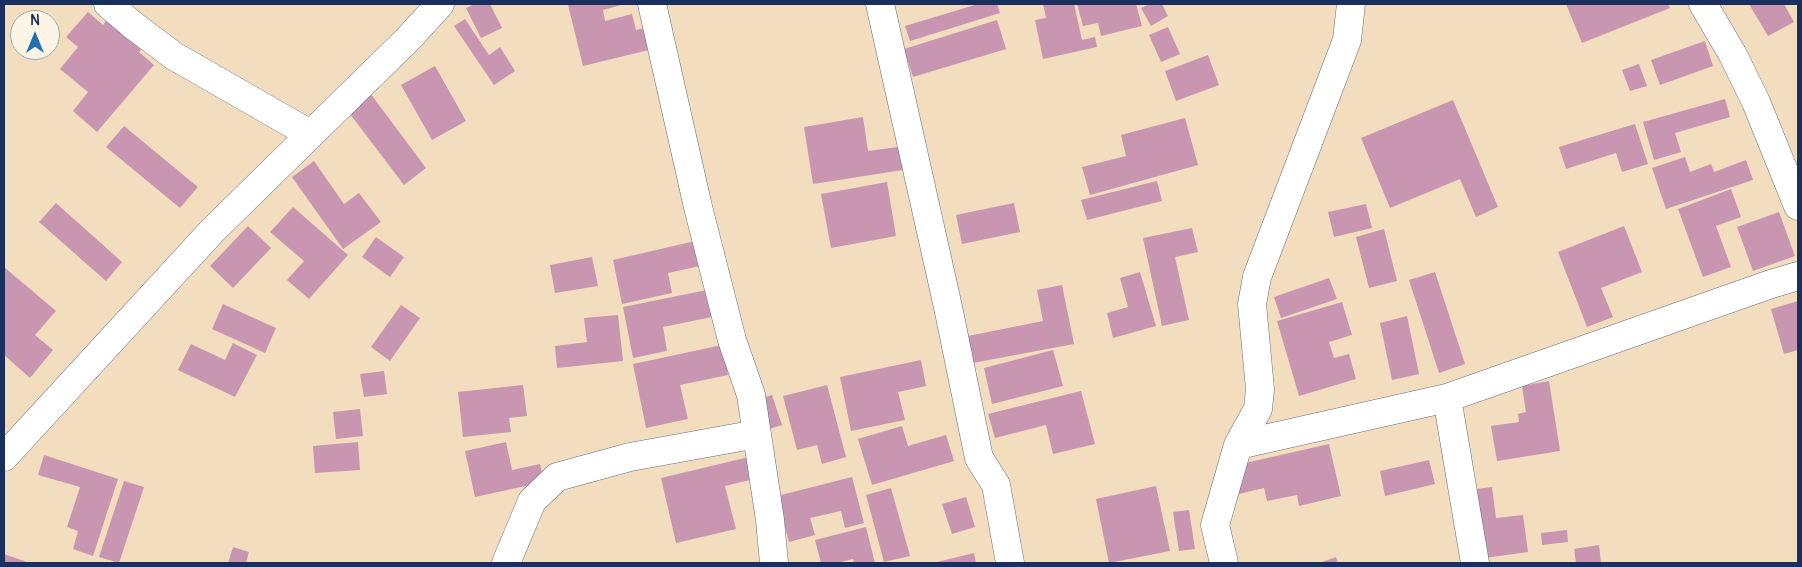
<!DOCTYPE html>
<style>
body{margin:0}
#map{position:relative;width:1802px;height:567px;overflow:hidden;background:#f3ddbf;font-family:Pangolin,sans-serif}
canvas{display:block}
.frame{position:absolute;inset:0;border:5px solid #1b2f5e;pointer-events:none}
.north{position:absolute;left:10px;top:10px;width:50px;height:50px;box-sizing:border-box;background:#fcf5e5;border:1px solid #a2a6af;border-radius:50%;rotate:0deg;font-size:14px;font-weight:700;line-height:20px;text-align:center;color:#1b2f5e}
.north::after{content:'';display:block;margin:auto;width:18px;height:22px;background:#1f6fb2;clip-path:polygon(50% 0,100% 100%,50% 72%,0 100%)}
</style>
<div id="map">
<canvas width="1802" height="567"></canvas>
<div class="frame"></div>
<div class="north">N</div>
</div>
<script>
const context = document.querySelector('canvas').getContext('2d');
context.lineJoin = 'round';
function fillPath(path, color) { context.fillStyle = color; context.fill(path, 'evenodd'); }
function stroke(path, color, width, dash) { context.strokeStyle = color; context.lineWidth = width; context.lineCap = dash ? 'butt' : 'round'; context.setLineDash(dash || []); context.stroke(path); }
const building = new Path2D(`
 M 475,4 L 490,4 L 502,28 L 481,38 L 466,8 Z
 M 573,4 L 625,4 L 603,10 L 605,21 L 632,14 L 636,30 L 648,27 L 653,49 L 583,66 L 568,5 Z
 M 978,4 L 997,4 L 1000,13 L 910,41 L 905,26 Z
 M 1043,4 L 1074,4 L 1082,40 L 1095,37 L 1097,47 L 1043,59 L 1035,20 L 1046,18 Z
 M 1077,4 L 1136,4 L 1142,26 L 1101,36 L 1098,23 L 1083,26 Z
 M 1150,4 L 1162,4 L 1168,16 L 1151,26 L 1141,8 Z
 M 1566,4 L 1668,4 L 1670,8 L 1582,43 Z
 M 1749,4 L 1784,4 L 1794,22 L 1768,36 Z
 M 88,12 L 103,25 L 110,15 L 145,44 L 139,52 L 154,65 L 97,132 L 73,111 L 88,92 L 60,69 L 78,47 L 66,37 Z
 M 465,19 L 489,55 L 500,47 L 515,71 L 494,85 L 454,26 Z
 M 997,20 L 1006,49 L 913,77 L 904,49 Z
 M 1168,27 L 1180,54 L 1161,62 L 1149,35 Z
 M 1705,41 L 1713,66 L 1660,85 L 1651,60 Z
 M 1208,55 L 1219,85 L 1176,101 L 1165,71 Z
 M 1639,64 L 1647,86 L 1630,91 L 1622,70 Z
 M 435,66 L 466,121 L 432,140 L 401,85 Z
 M 370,93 L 426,168 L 404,185 L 347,110 Z
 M 1725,99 L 1730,117 L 1675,133 L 1681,152 L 1654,160 L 1643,122 Z
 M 1453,100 L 1498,207 L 1476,217 L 1460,179 L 1390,208 L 1361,138 Z
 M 863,117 L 868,151 L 898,147 L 903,170 L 813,184 L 804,127 Z
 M 1185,118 L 1198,165 L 1090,195 L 1082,167 L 1126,156 L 1121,135 Z
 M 1635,124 L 1648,164 L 1622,172 L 1616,153 L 1566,169 L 1559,147 Z
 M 124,126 L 198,187 L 180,208 L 106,147 Z
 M 1685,157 L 1690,172 L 1711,164 L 1714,172 L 1746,160 L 1753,180 L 1666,209 L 1652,168 Z
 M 314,161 L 344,204 L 359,193 L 381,222 L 343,249 L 292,177 Z
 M 1157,181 L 1162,201 L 1087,220 L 1081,200 Z
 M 887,182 L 896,236 L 831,248 L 821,194 Z
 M 1731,189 L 1741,217 L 1716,226 L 1731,267 L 1703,277 L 1678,209 Z
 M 56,203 L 122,262 L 106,281 L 39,222 Z
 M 1014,203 L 1020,232 L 962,244 L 956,215 Z
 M 1366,204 L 1372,228 L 1334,237 L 1328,212 Z
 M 293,207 L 348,255 L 309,299 L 287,280 L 304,261 L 270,232 Z
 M 1779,212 L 1795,256 L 1753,271 L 1737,227 Z
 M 248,226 L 271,248 L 233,288 L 210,266 Z
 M 1624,226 L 1642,272 L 1601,288 L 1613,317 L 1587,327 L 1558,252 Z
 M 1192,228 L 1198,252 L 1175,257 L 1189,320 L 1162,326 L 1143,238 Z
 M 1384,229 L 1397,281 L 1369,288 L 1356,237 Z
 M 376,237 L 404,257 L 390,277 L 362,257 Z
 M 695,241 L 700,266 L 668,273 L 672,293 L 622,304 L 613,260 Z
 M 592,257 L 598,286 L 555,293 L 550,265 Z
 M 4,267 L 56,311 L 35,335 L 53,350 L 30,378 L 4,355 Z
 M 1140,272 L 1156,326 L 1113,338 L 1107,313 L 1128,307 L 1120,278 Z
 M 1435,272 L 1465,364 L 1439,373 L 1409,280 Z
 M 1329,278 L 1337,299 L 1281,318 L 1274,297 Z
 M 1062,285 L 1074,344 L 973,363 L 968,336 L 1043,321 L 1037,290 Z
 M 707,290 L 712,317 L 663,327 L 667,351 L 633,358 L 623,307 Z
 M 1798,301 L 1798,350 L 1784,354 L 1771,309 Z
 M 1342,302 L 1352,335 L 1329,342 L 1334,358 L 1349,354 L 1356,379 L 1299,396 L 1277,321 Z
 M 223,304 L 276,328 L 265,353 L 212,329 Z
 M 401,305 L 420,318 L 390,361 L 371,347 Z
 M 618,315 L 623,361 L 557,368 L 555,346 L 587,342 L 584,318 Z
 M 1407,316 L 1419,374 L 1392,380 L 1380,323 Z
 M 233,343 L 257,355 L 235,397 L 178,370 L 191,344 L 225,360 Z
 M 722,345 L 728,375 L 680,385 L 688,419 L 646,428 L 633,364 Z
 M 1053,350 L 1063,386 L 992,404 L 984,368 Z
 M 921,360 L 926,386 L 898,392 L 905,420 L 851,431 L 840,377 Z
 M 384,371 L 387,394 L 364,397 L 360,374 Z
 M 1549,381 L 1560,451 L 1497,461 L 1491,426 L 1519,422 L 1518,414 L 1526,412 L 1522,386 Z
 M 523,385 L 527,416 L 509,418 L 511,432 L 463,437 L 458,392 Z
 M 827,385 L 846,457 L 822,464 L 817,445 L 797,450 L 783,396 Z
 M 1081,391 L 1095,444 L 1053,454 L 1046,425 L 995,438 L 988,414 Z
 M 772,395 L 782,425 L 762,431 L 753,401 Z
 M 360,409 L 363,436 L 336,439 L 333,412 Z
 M 902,426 L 908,446 L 946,435 L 954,461 L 872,485 L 858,439 Z
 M 358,442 L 360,470 L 315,473 L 313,446 Z
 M 506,442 L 512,470 L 540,464 L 544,482 L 475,497 L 465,451 Z
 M 1329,444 L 1341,496 L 1299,506 L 1297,495 L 1267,501 L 1264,488 L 1239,494 L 1232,466 Z
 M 44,455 L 118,479 L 93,556 L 73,549 L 78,531 L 67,527 L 80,487 L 38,475 Z
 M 749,457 L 754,479 L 725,486 L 736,529 L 676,543 L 661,478 Z
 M 1429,460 L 1435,484 L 1385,496 L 1380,471 Z
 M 852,477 L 864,523 L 845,528 L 841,511 L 810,518 L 815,535 L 789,542 L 777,496 Z
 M 124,481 L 144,487 L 119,563 L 99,557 Z
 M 1156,486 L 1170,551 L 1109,563 L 1096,499 Z
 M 1492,487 L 1496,518 L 1523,515 L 1528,552 L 1478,559 L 1468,490 Z
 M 891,488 L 910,556 L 884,562 L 866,495 Z
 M 966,497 L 975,527 L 952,534 L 942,504 Z
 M 1189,510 L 1195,549 L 1179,551 L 1173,512 Z
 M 866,527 L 875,563 L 854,563 L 853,559 L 837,563 L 821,563 L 815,540 Z
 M 1567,530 L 1568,542 L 1542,545 L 1541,533 Z
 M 1599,545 L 1601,563 L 1576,563 L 1574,549 Z
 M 233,547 L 249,552 L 246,563 L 228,563 Z
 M 974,553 L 976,563 L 933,563 Z
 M 4,554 L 30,563 L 4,563 Z
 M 1336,557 L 1338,563 L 1319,563 Z`);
const street = new Path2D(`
 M 108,4 L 134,26 L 174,56 L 310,134
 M 652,4 L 698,207 L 732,340 L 751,395 L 770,520 L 774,563
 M 880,4 L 948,307 L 979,458 L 996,485 L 1010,563
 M 1703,4 L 1733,55 L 1756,102 L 1798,206
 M 1447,398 L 1475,563
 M 1238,445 L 1447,398 L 1771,284 L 1798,276
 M 4,457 L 213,230 L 409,38 L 440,4
 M 506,563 L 532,501 L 557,477 L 630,457 L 757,434
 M 1224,563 L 1215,525 L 1238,445 L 1258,409 L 1260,389 L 1252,304 L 1257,277 L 1347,40 L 1351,4`);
fillPath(building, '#c896b1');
stroke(street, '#676c80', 29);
stroke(street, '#fff', 28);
</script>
